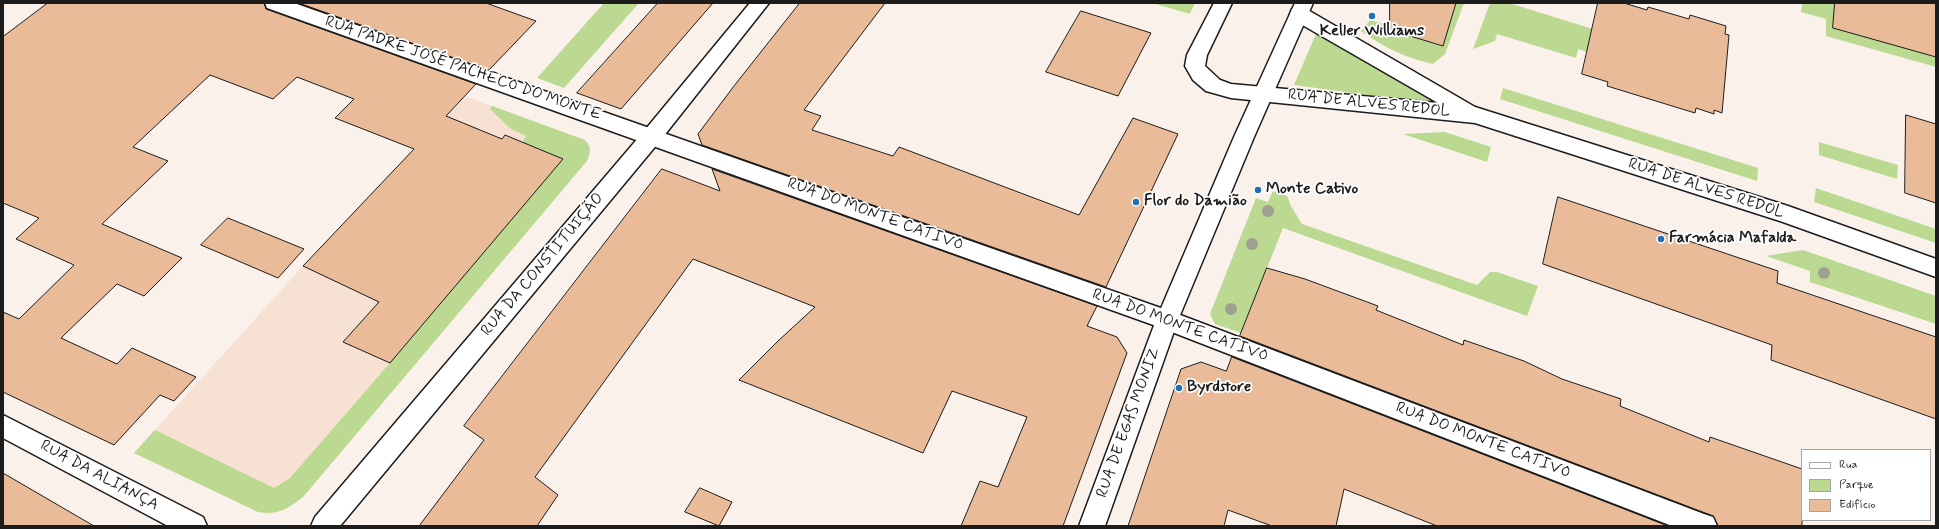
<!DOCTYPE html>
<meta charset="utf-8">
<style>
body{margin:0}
#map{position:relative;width:1939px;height:529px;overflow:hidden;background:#fbf1eb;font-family:Mynerve,sans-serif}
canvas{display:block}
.frame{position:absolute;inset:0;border:4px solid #1c1c1c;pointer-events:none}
.legend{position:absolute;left:1801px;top:449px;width:130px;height:72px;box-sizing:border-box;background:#fff;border:1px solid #a4a4a4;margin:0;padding:5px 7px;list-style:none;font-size:12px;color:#1c1c1c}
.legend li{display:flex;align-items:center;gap:8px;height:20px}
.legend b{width:20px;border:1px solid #a4a4a4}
</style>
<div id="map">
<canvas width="1939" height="529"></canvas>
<div class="frame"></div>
<ul class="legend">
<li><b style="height:5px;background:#fff"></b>Rua</li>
<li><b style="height:11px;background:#bbd991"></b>Parque</li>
<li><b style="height:11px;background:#e9bb99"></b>Edifício</li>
</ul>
</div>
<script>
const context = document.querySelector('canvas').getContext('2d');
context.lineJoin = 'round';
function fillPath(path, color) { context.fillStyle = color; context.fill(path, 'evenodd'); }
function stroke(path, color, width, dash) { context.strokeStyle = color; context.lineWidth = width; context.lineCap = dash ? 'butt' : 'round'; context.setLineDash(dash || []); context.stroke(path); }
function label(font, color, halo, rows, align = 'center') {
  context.font = font + ' Mynerve,sans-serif'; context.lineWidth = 3.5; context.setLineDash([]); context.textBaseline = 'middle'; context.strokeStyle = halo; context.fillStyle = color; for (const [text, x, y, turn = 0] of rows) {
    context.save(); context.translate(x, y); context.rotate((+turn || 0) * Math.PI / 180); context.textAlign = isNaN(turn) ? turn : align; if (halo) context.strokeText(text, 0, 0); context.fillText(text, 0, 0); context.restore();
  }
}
const built = new Path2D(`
 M 464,96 L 585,140 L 590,146 L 590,154 L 587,161 L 303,497 L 286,509 L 271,514 L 258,512 L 134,453 L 303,266 Z`);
const green = new Path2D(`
 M 604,3 L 639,3 L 564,88 L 537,78 Z
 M 1152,3 L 1195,3 L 1190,14 Z
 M 1456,3 L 1464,3 L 1445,54 L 1433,64 C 1406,58 1383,47 1361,31 L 1370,20 L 1390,26 L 1390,30 L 1442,46 Z
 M 1490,3 L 1509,3 L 1596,30 L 1591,53 L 1578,49 L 1576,58 L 1497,34 L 1495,41 L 1473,49 Z
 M 1802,3 L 1936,3 L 1936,67 L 1826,36 L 1826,19 L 1801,12 Z
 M 1316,34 L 1440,105 L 1294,85 Z
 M 1503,88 L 1758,168 L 1757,181 L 1500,99 Z
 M 492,106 L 585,140 C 591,148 591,152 587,161 L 303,497 C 287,509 279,515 258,512 L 134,453 L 155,430 L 274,488 L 290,478 L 390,363 L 526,136 L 511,129 L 490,109 Z
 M 1445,132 L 1491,147 L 1487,162 L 1403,134 Z
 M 1819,142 L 1898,165 L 1897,179 L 1819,155 Z
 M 1816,188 L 1936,229 L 1936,243 L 1814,202 Z
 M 1273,191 L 1287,196 L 1291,206 L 1302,224 L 1477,285 L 1490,272 L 1497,272 L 1538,286 L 1527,316 L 1283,228 L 1241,333 L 1215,324 L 1210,314 L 1256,198 L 1268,202 Z
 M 1803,250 L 1936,296 L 1936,324 L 1810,282 L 1810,271 L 1766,256 Z`);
const building = new Path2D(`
 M 48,3 L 264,3 L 266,9 L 476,84 L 446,116 L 502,139 L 505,135 L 563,159 L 390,363 L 343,342 L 379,302 L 303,266 L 414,149 L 335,118 L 354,99 L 297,77 L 273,99 L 210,75 L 133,147 L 168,161 L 102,224 L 182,258 L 144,296 L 117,284 L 61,338 L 117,364 L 132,348 L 196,377 L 174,401 L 160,395 L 114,445 L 3,392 L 3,312 L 19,319 L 74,265 L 16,239 L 39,218 L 3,203 L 3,37 Z
 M 299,3 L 486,3 L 536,21 L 489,70 Z
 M 658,3 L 713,3 L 621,109 L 577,93 Z
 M 800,3 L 885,3 L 804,110 L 821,116 L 812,130 L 893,156 L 899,147 L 1079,215 L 1133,118 L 1178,134 L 1106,287 L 702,145 L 698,134 L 734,86 Z
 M 1390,3 L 1456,3 L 1443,46 L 1390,30 Z
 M 1598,3 L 1624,3 L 1647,10 L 1648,7 L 1689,19 L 1690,15 L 1726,26 L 1725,34 L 1729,35 L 1722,113 L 1714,110 L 1714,114 L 1696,108 L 1695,113 L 1607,86 L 1608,82 L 1582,74 Z
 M 1835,3 L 1936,3 L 1936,57 L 1833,28 Z
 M 1081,11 L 1151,33 L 1118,96 L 1046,72 Z
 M 1906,115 L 1936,124 L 1936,203 L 1905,193 Z
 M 662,169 L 720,191 L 712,169 L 1097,306 L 1087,326 L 1117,337 L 1127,353 L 1063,526 L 961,526 L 980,481 L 998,487 L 1027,417 L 952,391 L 923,453 L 739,380 L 778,341 L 815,307 L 693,259 L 535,477 L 558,495 L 537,526 L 419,526 L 484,440 L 464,426 Z
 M 1558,197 L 1778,271 L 1777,283 L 1936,337 L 1936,419 L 1771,360 L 1772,345 L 1543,264 Z
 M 228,218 L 304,249 L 278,278 L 201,245 Z
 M 1267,268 L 1305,279 L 1378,306 L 1376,310 L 1463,345 L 1464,340 L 1524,361 L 1562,379 L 1621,399 L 1620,406 L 1709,442 L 1710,437 L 1802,469 L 1802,526 L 1718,526 L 1713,516 L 1240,336 Z
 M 1232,357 L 1668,526 L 1437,526 L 1344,489 L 1336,526 L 1272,526 L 1228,510 L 1224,526 L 1128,526 L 1181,369 L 1201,362 L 1226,371 Z
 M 3,473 L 94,526 L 3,526 Z
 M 700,488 L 732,502 L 719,526 L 685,512 Z`);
const minor = new Path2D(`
 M 265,3 L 294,3 L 1175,313 L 1704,514 L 1713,517 L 1717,526 L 1672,526 L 1159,327 L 267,8 Z
 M 1214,3 L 1232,3 L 1207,55 L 1205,66 L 1220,80 L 1231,84 L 1438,103 L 1292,19 L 1290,14 L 1292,9 L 1299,7 L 1306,9 L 1475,107 L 1788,206 L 1936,259 L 1936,277 L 1783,222 L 1475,123 L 1231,98 L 1206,91 L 1193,80 L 1185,66 L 1187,55 Z
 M 3,415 L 203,517 L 207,526 L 168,526 L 3,438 Z`);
const secondary = new Path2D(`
 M 750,3 L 769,3 L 659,142 L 340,526 L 311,526 L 315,517 L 645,130 Z
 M 1295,3 L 1313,3 L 1254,137 L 1178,320 L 1105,526 L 1079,526 L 1156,320 L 1234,137 Z`);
const trees = [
 [1268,211],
 [1252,244],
 [1824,273],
 [1231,309]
];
const markers = [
 [1372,16,4,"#1f6fb2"],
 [1258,190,4,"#1f6fb2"],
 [1136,202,4,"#1f6fb2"],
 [1661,239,4,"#1f6fb2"],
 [1179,388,4,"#1f6fb2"]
];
const poiNames = [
 ["Keller Williams",1372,32,"center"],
 ["Monte Cativo",1266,190],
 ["Flor do Damião",1144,202],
 ["Farmácia Mafalda",1669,239],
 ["Byrdstore",1187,388]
];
const streetNames = [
 ["RUA PADRE JOSÉ PACHECO DO MONTE",463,69,19],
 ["RUA DE ALVES REDOL",1369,104,6],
 ["RUA DE ALVES REDOL",1706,189,18],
 ["RUA DO MONTE CATIVO",875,215,20],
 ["RUA DA CONSTITUIÇÃO",543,265,-50],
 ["RUA DO MONTE CATIVO",1180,326,20],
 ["RUA DE EGAS MONIZ",1129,423,-70],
 ["RUA DO MONTE CATIVO",1483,441,21],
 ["RUA DA ALIANÇA",99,476,28]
];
fillPath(built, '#f6e1d2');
fillPath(green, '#bbd991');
fillPath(building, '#e9bb99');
stroke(building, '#1c1c1c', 1);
stroke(minor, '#1c1c1c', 3);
stroke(secondary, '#1c1c1c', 3);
fillPath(minor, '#fff');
fillPath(secondary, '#fff');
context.fillStyle = '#9fa090';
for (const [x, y] of trees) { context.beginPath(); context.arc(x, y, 6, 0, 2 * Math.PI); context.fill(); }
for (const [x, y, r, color] of markers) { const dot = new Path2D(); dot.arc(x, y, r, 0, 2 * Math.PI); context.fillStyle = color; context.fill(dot); stroke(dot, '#fff', 1.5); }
label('bold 16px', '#1c1c1c', '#fff', poiNames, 'left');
label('16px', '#1c1c1c', '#fff', streetNames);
</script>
